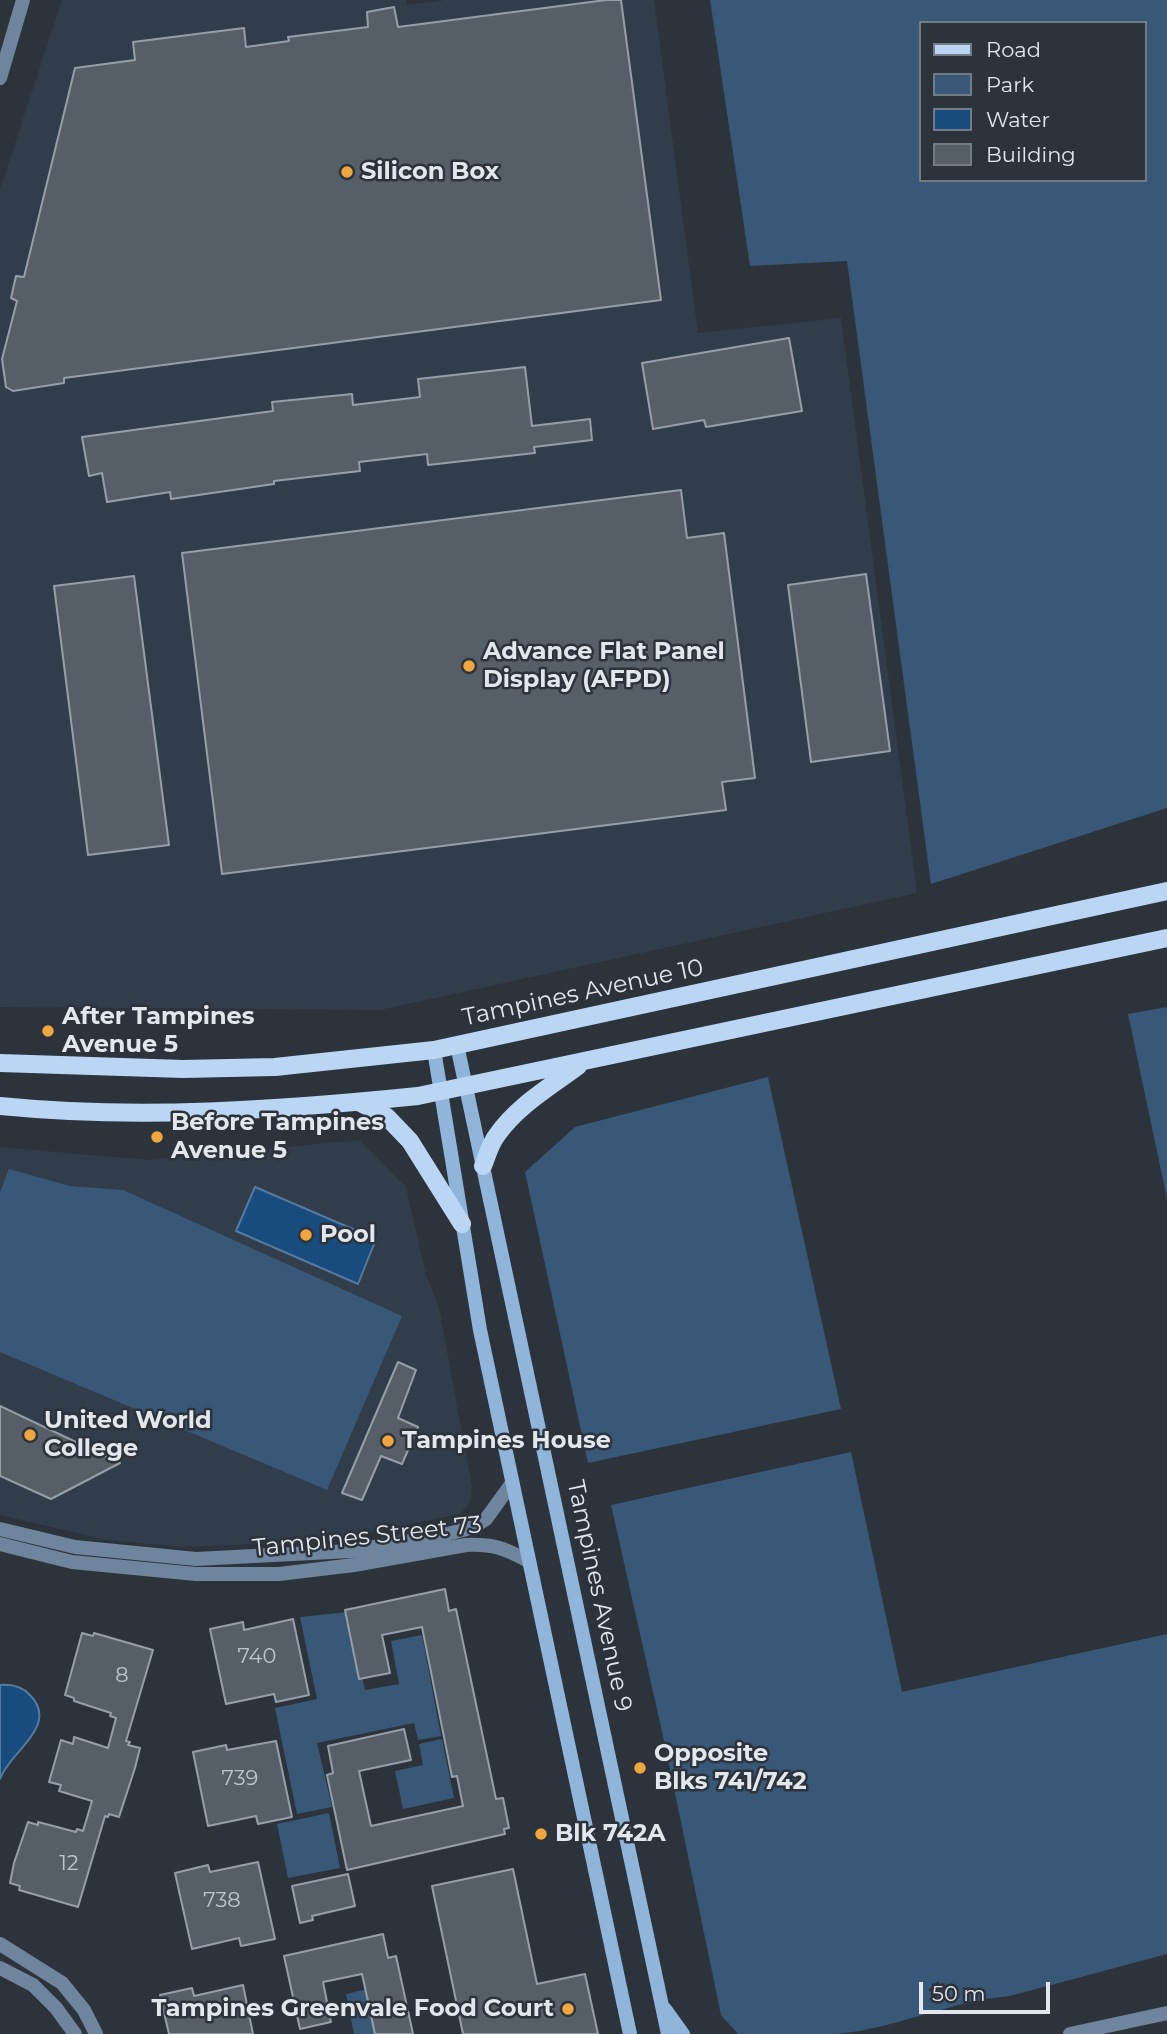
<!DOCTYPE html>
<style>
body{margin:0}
#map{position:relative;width:1167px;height:2034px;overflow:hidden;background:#2c333b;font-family:Montserrat,sans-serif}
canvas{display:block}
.legend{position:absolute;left:919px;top:21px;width:228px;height:161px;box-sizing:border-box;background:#2c333b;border:2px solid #757b82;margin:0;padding:9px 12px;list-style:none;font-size:21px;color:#e2e7ed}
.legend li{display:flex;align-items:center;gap:14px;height:35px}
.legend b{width:35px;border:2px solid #757b82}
.scale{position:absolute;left:919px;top:1982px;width:131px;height:32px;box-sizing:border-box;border:4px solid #e2e7ed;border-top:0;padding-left:9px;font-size:21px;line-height:24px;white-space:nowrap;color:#e2e7ed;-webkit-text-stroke:5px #2c333b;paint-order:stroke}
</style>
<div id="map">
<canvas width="1167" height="2034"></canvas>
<ul class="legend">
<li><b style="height:9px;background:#bbd6f4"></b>Road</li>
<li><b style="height:19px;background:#395777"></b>Park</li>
<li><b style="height:19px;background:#184c7e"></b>Water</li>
<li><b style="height:19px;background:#565f68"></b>Building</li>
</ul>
<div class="scale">50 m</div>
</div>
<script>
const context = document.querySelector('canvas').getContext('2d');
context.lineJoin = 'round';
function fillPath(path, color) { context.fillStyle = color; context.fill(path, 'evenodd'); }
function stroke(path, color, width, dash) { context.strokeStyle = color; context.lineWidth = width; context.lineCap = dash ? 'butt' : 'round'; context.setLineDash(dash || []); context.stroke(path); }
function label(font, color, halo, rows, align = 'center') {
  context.font = font + ' Montserrat,sans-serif'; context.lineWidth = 5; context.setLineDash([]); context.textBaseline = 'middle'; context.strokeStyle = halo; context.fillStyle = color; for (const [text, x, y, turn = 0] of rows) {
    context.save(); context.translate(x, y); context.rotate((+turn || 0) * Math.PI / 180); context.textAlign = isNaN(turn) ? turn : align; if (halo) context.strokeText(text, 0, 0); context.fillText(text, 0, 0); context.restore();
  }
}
const built = new Path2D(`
 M 62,0 L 407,0 L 406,5 L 446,0 L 654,0 L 698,333 L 841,318 L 917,893 L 380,1010 L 0,1007 L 0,189 Z
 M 360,1140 L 406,1187 L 426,1275 L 439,1307 L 472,1487 L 470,1502 L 460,1514 L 330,1541 L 183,1547 L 106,1540 L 0,1515 L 0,1147 L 148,1160 Z`);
const green = new Path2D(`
 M 710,0 L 1167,0 L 1167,808 L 931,884 L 847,261 L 750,266 ZM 920,23 L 1144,23 L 1144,180 L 920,180 Z
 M 1167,1007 L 1167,1199 L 1128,1014 Z
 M 768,1077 L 841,1409 L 588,1463 L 525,1172 L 575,1127 Z
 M 9,1169 L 70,1186 L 123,1190 L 402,1316 L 327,1490 L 0,1352 L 0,1192 Z
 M 851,1452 L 902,1692 L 1167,1634 L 1167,1954 L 1010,1996 C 950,2001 895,2029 836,2034 C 804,2034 770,2034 738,2034 L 721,2015 L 665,1745 L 611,1505 Z
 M 349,1612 L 365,1690 L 399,1684 L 391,1641 L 422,1635 L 441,1736 L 418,1740 L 414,1723 L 317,1743 L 332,1807 L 297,1814 L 275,1708 L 317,1699 L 300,1617 Z
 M 442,1739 L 454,1798 L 403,1809 L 395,1771 L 423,1765 L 419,1744 Z
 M 329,1813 L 340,1868 L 288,1878 L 277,1824 Z
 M 368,1989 L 377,2034 L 354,2034 L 346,1994 Z`);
const water = new Path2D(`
 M 255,1187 L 376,1239 L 358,1284 L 236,1231 Z
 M 0,1685 C 12,1684 22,1686 30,1695 C 60,1726 10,1751 0,1779 Z`);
const building = new Path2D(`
 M 606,0 L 621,0 L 661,300 L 64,378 L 64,383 L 13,391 L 6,387 L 2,359 L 17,301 L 11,298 L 16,276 L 24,277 L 75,68 L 135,60 L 133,42 L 244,28 L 246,47 L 289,41 L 288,37 L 368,27 L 367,12 L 394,7 L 398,27 Z
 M 789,338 L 802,411 L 706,427 L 704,420 L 653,429 L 642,363 Z
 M 525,367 L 532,426 L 590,419 L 592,440 L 534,447 L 535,453 L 428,465 L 427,454 L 359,462 L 360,471 L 274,481 L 274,484 L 171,499 L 170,492 L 107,502 L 102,473 L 89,476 L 82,437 L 273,411 L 272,402 L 352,394 L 353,405 L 420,397 L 418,379 Z
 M 681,490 L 687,538 L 724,533 L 755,778 L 722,782 L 726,810 L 222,874 L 182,553 Z
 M 866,574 L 890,751 L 811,762 L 788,585 Z
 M 134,576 L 169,845 L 88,855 L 54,586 Z
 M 398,1362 L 416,1370 L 398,1418 L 418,1427 L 402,1464 L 381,1456 L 362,1500 L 342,1493 Z
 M 0,1406 L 120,1463 L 51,1499 L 0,1476 Z
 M 445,1589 L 449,1611 L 456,1609 L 496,1799 L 503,1798 L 509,1828 L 504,1829 L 505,1834 L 347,1870 L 327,1775 L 333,1773 L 328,1746 L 404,1729 L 411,1760 L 359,1771 L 371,1826 L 463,1806 L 457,1776 L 452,1777 L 422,1627 L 382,1635 L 390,1673 L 359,1679 L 345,1610 Z
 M 293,1619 L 309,1695 L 276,1702 L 274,1694 L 226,1704 L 210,1629 L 243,1622 L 244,1630 Z
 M 82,1633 L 93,1636 L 94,1633 L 153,1650 L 126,1741 L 130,1742 L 128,1745 L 140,1748 L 135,1768 L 119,1817 L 109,1814 L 108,1817 L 105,1816 L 78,1907 L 19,1890 L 20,1886 L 10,1883 L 14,1863 L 28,1822 L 38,1825 L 38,1822 L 76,1832 L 77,1829 L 83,1831 L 92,1801 L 59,1791 L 61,1785 L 49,1782 L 61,1740 L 73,1744 L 74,1737 L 108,1748 L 116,1718 L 110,1716 L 111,1713 L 74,1701 L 74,1698 L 65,1695 Z
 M 276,1741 L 292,1817 L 258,1824 L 256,1816 L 208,1826 L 193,1752 L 226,1745 L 227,1750 Z
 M 258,1862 L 275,1939 L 241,1946 L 239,1938 L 192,1949 L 175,1873 L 208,1865 L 210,1872 Z
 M 513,1869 L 537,1984 L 585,1974 L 598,2034 L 463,2034 L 432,1886 Z
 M 348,1874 L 355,1906 L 312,1916 L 313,1920 L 300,1923 L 292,1886 Z
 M 383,1934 L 388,1958 L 396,1956 L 413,2034 L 375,2034 L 362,1974 L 323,1982 L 331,2022 L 300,2029 L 284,1956 Z
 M 243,1985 L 253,2034 L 169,2034 L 160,1995 L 192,1988 L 194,1996 Z`);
const minor = new Path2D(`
 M 0,78 L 23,0
 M 0,1529 L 75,1547 L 196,1559 L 351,1551 L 440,1536 L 474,1527 L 486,1519 L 512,1483
 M 0,1544 L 72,1562 L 196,1574 L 279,1574 L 354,1565 L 466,1545 C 493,1544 505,1548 528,1561
 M 0,1944 L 62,1983 L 84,2010 L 96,2034
 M 0,1968 L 33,1985 L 56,2008 L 75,2034`);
const tertiary = new Path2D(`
 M 1070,2034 L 1167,2013`);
const secondary = new Path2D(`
 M 457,1045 L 668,2034
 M 434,1050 L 480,1330 L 630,2034
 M 665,2009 L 683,2034`);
const primary = new Path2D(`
 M 0,1063 L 183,1069 L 275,1067 L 434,1050 L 1167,891
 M 359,1102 L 387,1117 L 410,1141 L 462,1224
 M 0,1106 C 139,1120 279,1110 418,1096 L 1167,938
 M 483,1166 C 487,1156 490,1144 497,1135 C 517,1106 550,1087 578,1066`);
const markers = [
 [347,172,7,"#f0a63f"],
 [469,666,7,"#f0a63f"],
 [48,1031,7,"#f0a63f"],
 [157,1137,7,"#f0a63f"],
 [306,1235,7,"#f0a63f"],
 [30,1435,7,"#f0a63f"],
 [388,1441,7,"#f0a63f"],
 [640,1768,7,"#f0a63f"],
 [541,1834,7,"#f0a63f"],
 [568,2009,7,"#f0a63f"]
];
const numberNames = [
 ["740",257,1657],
 ["8",122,1676],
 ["739",240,1779],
 ["12",69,1864],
 ["738",222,1901]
];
const poiNames = [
 ["Silicon Box",361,172],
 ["Advance Flat Panel",483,652],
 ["Display (AFPD)",483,680],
 ["After Tampines",62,1017],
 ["Avenue 5",62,1045],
 ["Before Tampines",171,1123],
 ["Avenue 5",171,1151],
 ["Pool",320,1235],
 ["United World",44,1421],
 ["College",44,1449],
 ["Tampines House",402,1441],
 ["Opposite",654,1754],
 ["Blks 741/742",654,1782],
 ["Blk 742A",555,1834],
 ["Tampines Greenvale Food Court",554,2009,"right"]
];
const streetNames = [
 ["Tampines Avenue 10",583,993,-12],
 ["Tampines Street 73",367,1537,-6],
 ["Tampines Avenue 9",599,1596,78]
];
fillPath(built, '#313d4a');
fillPath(green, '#395777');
fillPath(water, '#184c7e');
stroke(water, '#557a9f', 2);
fillPath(building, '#565f68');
stroke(building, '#969fa9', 2);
stroke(minor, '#6f859d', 14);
stroke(tertiary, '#6f859d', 14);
stroke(secondary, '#90b4da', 14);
stroke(primary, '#bbd6f4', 18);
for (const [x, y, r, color] of markers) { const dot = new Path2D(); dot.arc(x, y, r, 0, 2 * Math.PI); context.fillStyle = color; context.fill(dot); stroke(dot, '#2c333b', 2.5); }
label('21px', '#bfc5cc', null, numberNames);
label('bold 24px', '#e2e7ed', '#2c333b', poiNames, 'left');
label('24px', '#e2e7ed', '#2c333b', streetNames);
</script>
